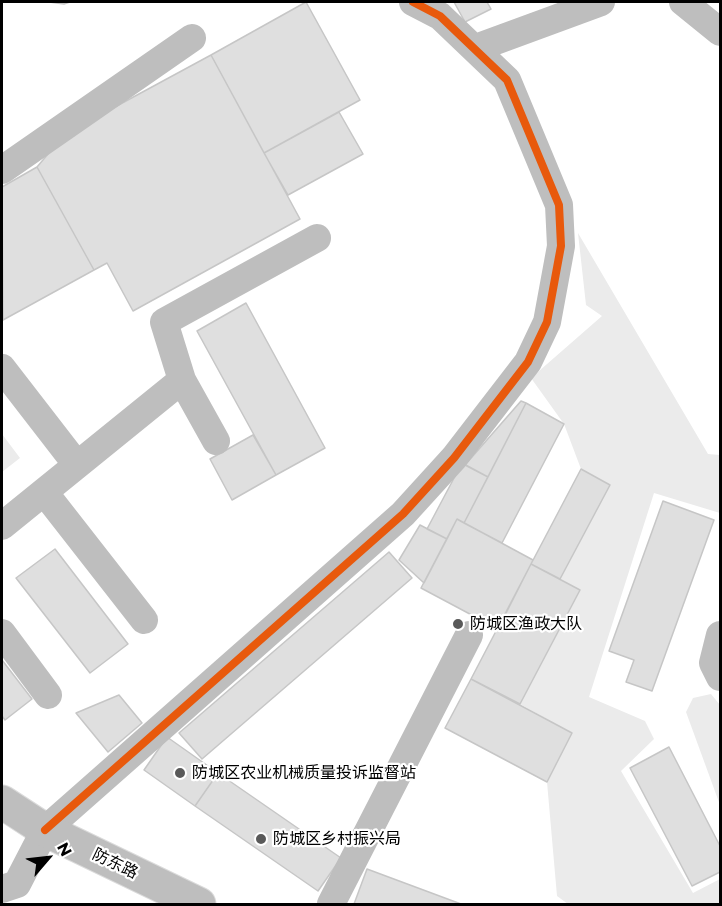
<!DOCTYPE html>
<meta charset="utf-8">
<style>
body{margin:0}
#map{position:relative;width:722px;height:906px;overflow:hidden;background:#fff;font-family:Montserrat,sans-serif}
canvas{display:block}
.frame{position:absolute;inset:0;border:3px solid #000;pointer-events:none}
.north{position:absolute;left:18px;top:828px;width:60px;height:60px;-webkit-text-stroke:4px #fff;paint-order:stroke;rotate:62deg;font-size:16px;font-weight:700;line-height:24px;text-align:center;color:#000}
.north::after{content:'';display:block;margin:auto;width:21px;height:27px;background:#000;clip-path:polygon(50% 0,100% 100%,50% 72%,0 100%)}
</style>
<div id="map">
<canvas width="722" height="906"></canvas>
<div class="frame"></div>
<div class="north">N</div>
</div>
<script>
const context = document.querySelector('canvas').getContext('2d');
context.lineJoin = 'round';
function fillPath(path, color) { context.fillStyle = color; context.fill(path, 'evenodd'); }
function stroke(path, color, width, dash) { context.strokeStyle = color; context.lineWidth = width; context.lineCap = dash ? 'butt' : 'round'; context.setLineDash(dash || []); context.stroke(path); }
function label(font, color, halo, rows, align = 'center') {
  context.font = font + ' Montserrat,"Noto Sans SC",sans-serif'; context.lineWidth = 4.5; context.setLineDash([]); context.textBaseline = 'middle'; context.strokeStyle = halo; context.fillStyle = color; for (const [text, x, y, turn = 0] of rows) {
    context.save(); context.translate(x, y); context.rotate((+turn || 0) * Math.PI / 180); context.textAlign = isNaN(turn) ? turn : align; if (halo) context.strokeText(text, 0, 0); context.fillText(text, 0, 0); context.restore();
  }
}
const green = new Path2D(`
 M 578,233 L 708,454 L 720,455 L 720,513 L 654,493 L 589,697 L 645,721 L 654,739 L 621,771 L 693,893 L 720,879 L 720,904 L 568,904 L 557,896 L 547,782 L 572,733 L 520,704 L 580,590 L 560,579 L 609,485 L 581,469 L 564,424 L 531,378 L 602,316 L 586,305 Z
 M 2,434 L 20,458 L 2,472 Z
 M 711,694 L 720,705 L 720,805 L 686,712 L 693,698 Z`);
const building = new Path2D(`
 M 49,2 L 70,2 L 64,4 Z
 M 306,2 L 360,100 L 264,153 L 211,55 Z
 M 454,2 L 487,2 L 491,9 L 465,22 Z
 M 211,55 L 300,219 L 133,311 L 107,263 L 94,270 L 37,167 L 65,134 Z
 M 339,112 L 363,154 L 288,195 L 264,153 Z
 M 37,167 L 94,270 L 3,320 L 2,187 Z
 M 246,303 L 325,448 L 276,475 L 197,331 Z
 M 521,401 L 526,403 L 488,477 L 465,465 Z
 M 526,403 L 564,424 L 502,543 L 464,523 Z
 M 253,435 L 276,475 L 232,500 L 210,459 Z
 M 462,463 L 488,477 L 464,523 L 457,519 L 447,539 L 427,529 Z
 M 581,469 L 610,485 L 560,579 L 531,564 Z
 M 663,501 L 714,520 L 652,691 L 626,682 L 634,660 L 609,651 Z
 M 457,519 L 533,560 L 498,629 L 421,588 Z
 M 420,525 L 447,539 L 424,583 L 399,560 Z
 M 55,549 L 128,644 L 90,673 L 16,578 Z
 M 389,552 L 412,578 L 202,759 L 179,733 Z
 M 531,564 L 580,590 L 520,704 L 471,679 Z
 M 2,660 L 32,699 L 5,720 L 2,716 Z
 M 471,679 L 572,733 L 547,782 L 445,728 Z
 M 119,695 L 142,723 L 108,752 L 76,713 Z
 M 167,737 L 218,773 L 195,806 L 144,770 Z
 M 669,747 L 720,846 L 720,872 L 692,886 L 630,768 Z
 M 218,773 L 341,858 L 318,891 L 195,806 Z
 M 367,869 L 461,904 L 354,904 Z`);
const minor = new Path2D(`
 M 683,2 L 720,32
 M 476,48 L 601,2
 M 2,170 L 192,38
 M 2,368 L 77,465
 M 216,441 L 182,380 L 164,322 L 317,238
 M 44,492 L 144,620
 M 2,526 L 182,380
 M 2,633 L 48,695
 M 720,635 L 713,663 L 720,677
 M 2,889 L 17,884 L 45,830 L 403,514 L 454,458 L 528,362 L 547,322 L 561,246 L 559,205 L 507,80 L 440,16 L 413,2
 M 331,904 L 469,635`);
const major = new Path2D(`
 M 2,802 L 45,830 L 199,904`);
const cycleway = new Path2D(`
 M 45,830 L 403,514 L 454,458 L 528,362 L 547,322 L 561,246 L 559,205 L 507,80 L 440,16 L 413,2`);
const markers = [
 [458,624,6,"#595959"],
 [180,773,6,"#595959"],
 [261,839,6,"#595959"]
];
const poiNames = [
 ["防城区渔政大队",470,624],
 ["防城区农业机械质量投诉监督站",192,773],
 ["防城区乡村振兴局",273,839]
];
const streetNames = [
 ["防东路",115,864,26]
];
fillPath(green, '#ebebeb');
fillPath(building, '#dfdfdf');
stroke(building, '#c6c6c6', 1.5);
stroke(major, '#dbdbdb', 35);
stroke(minor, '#bebebe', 28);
stroke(major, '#bebebe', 33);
stroke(cycleway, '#e8590c', 8);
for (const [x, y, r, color] of markers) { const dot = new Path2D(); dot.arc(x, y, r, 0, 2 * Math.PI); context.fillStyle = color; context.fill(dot); stroke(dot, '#fff', 2); }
label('16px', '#000', '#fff', poiNames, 'left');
label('16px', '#000', '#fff', streetNames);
</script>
